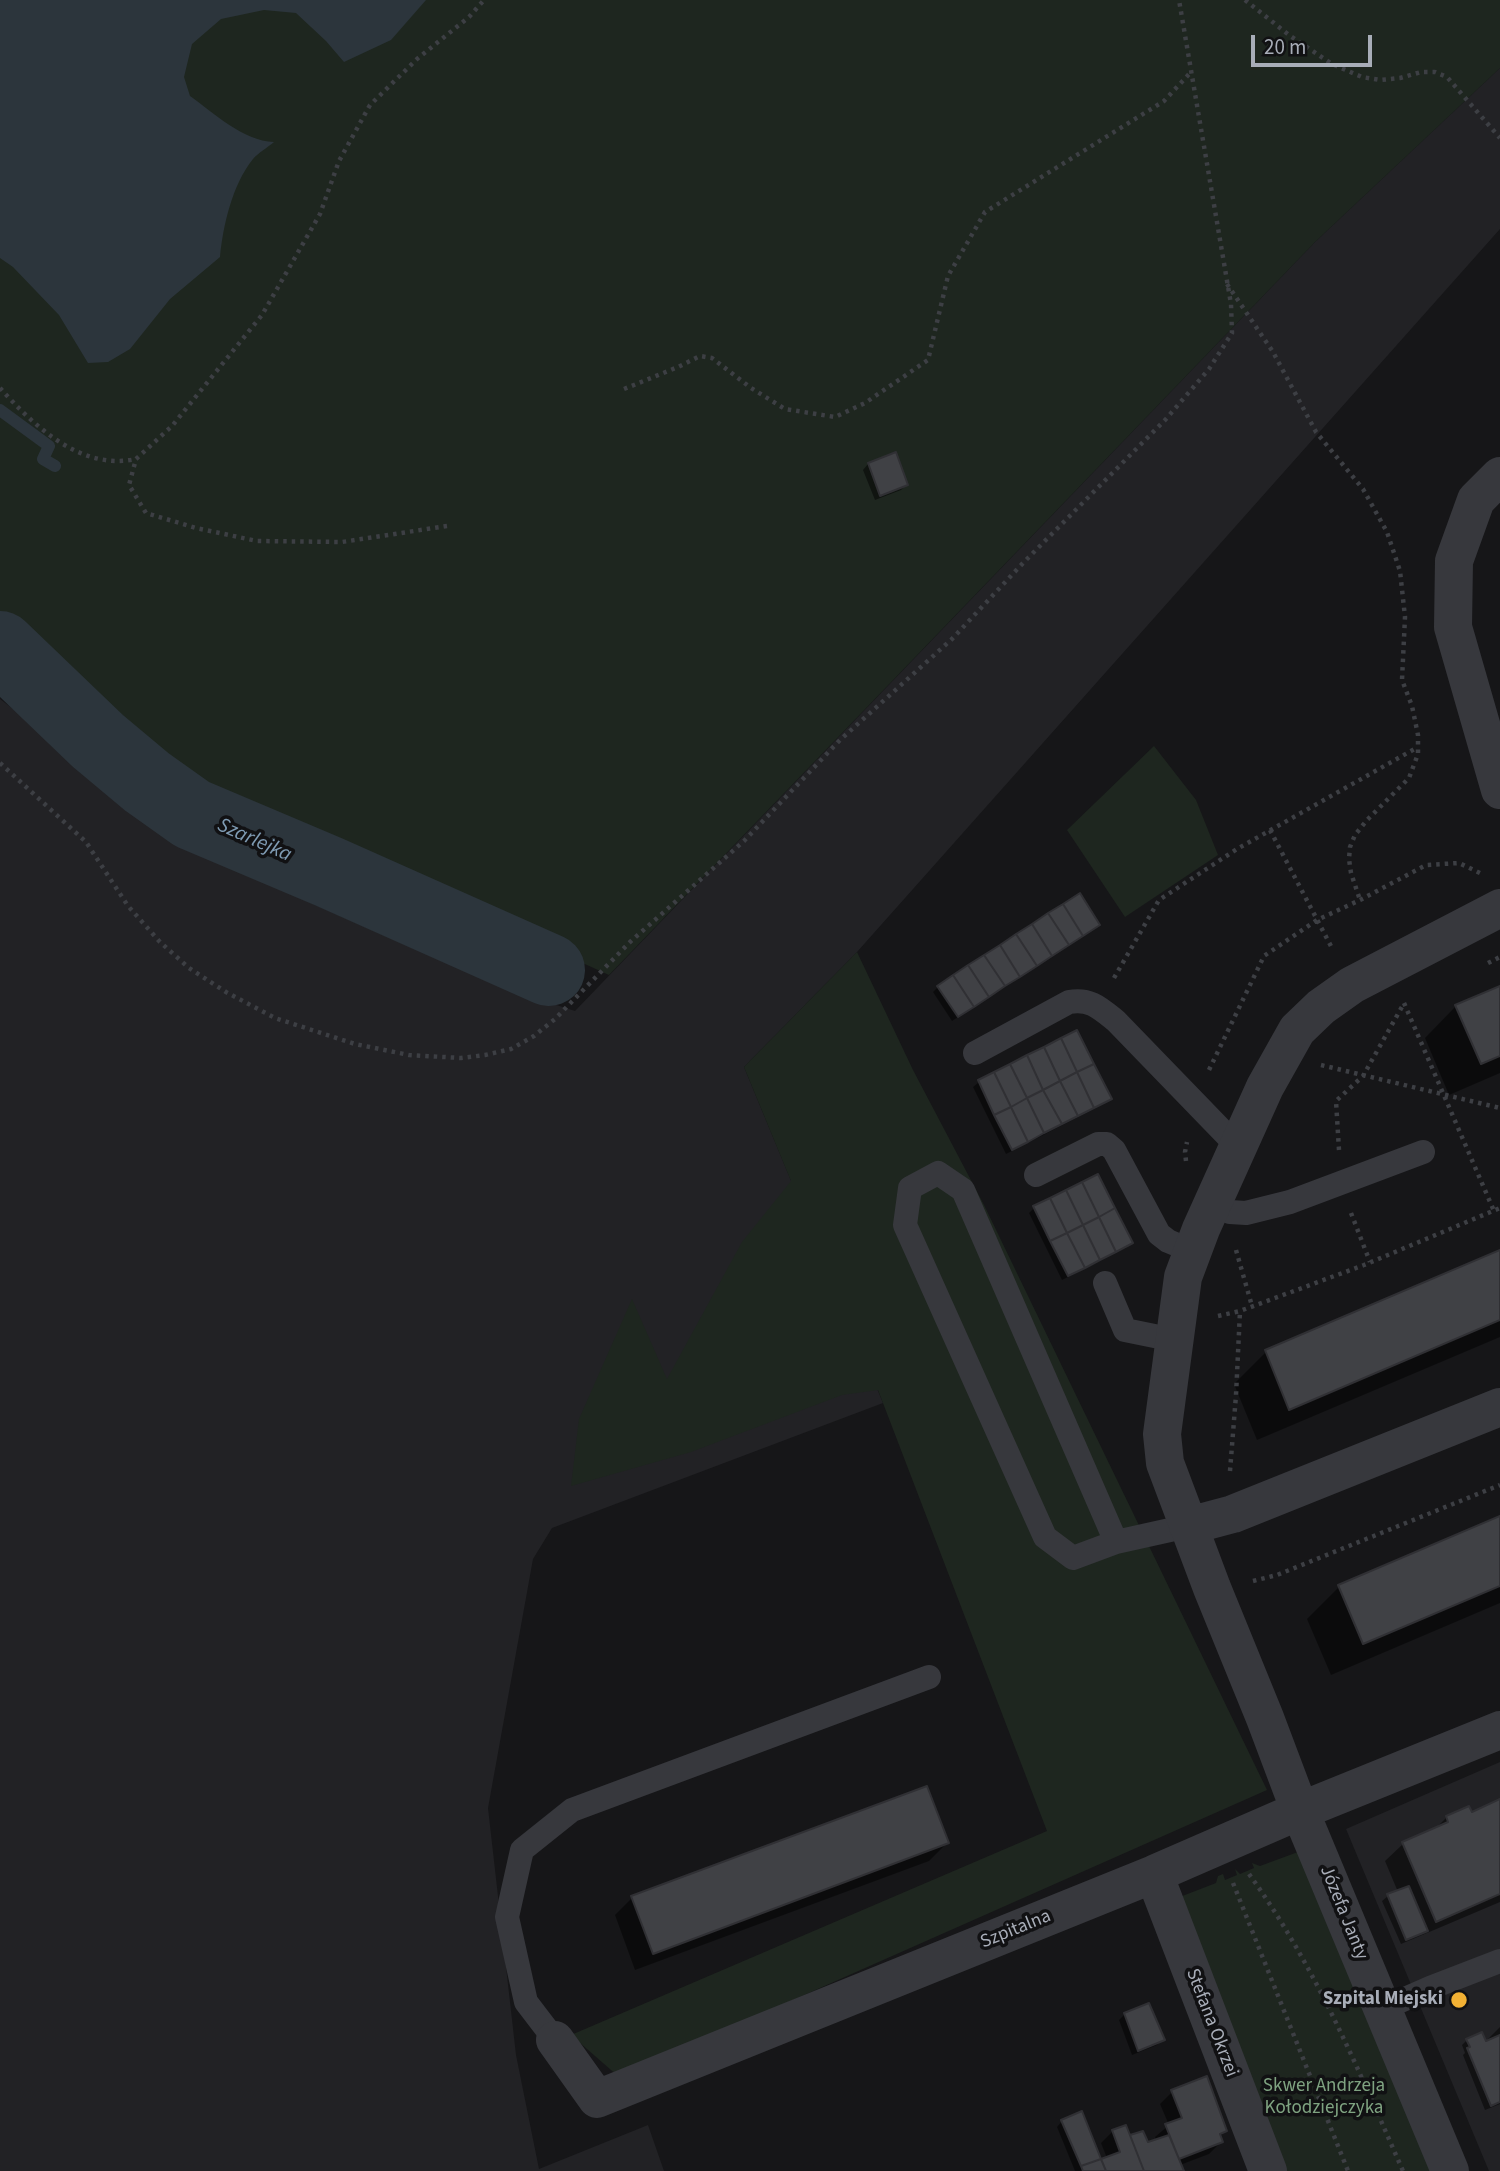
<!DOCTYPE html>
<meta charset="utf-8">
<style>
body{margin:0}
#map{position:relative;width:1500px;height:2171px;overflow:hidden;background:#161618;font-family:"Source Sans 3",sans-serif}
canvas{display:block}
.scale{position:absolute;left:1251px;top:35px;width:121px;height:32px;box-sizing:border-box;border:4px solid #a8adb8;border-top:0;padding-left:9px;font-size:21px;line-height:24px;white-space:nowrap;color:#a8adb8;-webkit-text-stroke:5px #111113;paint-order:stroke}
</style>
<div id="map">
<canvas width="1500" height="2171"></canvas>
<div class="scale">20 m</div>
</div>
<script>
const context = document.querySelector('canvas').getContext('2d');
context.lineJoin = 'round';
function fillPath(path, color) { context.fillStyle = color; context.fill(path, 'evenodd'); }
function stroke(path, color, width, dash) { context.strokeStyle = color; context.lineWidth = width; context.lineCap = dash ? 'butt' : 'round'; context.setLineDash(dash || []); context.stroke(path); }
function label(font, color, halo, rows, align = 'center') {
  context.font = font + ' "Source Sans 3",sans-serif'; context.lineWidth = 7; context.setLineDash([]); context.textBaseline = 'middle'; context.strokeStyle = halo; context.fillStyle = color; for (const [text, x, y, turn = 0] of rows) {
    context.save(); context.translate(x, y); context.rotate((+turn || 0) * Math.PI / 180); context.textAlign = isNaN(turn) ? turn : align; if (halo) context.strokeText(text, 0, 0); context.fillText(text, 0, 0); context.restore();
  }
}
const built = new Path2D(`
 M 1500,68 L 1500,229 L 857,952 L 744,1067 L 883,1403 L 552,1528 L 533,1559 L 488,1808 L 516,2055 L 539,2169 L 648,2125 L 664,2171 L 0,2171 L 0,699 L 145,810 L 191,850 L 501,987 L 575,1011 L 1315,242 Z
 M 1500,1762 L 1500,2171 L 1489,2171 L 1346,1829 Z`);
const green = new Path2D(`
 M 0,0 L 1500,0 L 1500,68 L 1315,242 L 609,975 L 221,799 L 0,627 Z
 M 1154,746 L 1196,800 L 1218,855 L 1125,917 L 1067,830 Z
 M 857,952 L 913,1070 L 984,1205 L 1267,1790 L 619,2077 L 571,2035 L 1047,1831 L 878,1390 L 842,1395 L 691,1452 L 571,1486 L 579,1419 L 632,1299 L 667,1379 L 742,1242 L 791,1181 L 744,1067 Z
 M 1298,1852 L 1433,2171 L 1275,2171 L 1172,1900 L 1216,1883 L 1218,1876 L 1223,1874 L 1225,1880 L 1237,1875 L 1235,1869 L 1240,1874 L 1254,1868 L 1252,1863 L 1260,1866 Z`);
const water = new Path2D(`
 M 0,0 L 426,0 L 391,40 L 344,62 L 326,41 L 296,13 L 264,10 L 221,19 L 192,44 L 184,77 L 190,96 C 214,113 243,141 274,142 C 267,148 258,153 253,159 C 232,185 223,226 220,257 L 170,299 L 130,349 L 108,362 L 88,363 L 59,315 L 13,267 L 0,258 Z`);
const shadow = new Path2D(`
 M 868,464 L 906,485 L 901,490 L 875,500 L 863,470 Z
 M 1098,925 L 952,1021 L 933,992 L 938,987 Z
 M 1500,988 L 1500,1073 L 1449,1095 L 1425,1038 L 1456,1006 Z
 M 1076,1032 L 1110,1098 L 1104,1104 L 1006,1154 L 973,1087 L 979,1082 Z
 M 1034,1208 L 1131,1243 L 1126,1248 L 1062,1280 L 1029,1213 Z
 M 1500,1252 L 1500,1337 L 1257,1440 L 1234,1384 L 1266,1352 Z
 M 1500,1518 L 1500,1603 L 1331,1675 L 1307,1619 L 1339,1587 Z
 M 1500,1801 L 1500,1902 L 1401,1944 L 1382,1901 L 1388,1896 L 1398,1892 L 1385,1861 L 1403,1844 L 1434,1830 L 1447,1817 L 1471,1814 Z
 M 947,1843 L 929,1861 L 635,1970 L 615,1915 L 632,1898 Z
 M 1125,2014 L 1162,2040 L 1157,2045 L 1132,2055 L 1119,2020 Z
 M 1500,2027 L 1500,2104 L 1485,2110 L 1463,2055 L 1465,2053 L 1462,2045 L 1467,2040 L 1485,2042 Z
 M 1172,2092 L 1225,2131 L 1219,2137 L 1221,2142 L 1209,2154 L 1180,2165 L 1182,2171 L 1075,2171 L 1057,2127 L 1062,2121 L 1094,2164 L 1107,2158 L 1101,2143 L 1113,2131 L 1129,2137 L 1142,2133 L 1147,2144 L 1156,2141 L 1155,2137 L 1169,2125 L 1160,2104 Z`);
const stream = new Path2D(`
 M 0,410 L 49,446 L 43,459 L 55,466`);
const river = new Path2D(`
 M 0,647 L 98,741 L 147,782 L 192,814 L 329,872 L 549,970`);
const building = new Path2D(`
 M 896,452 L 908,485 L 880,496 L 868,463 Z
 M 1080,893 L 1100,925 L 1083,936 L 1063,904 Z
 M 1063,904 L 1083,936 L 1069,945 L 1048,913 Z
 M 1048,913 L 1069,945 L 1052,956 L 1032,924 Z
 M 1032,924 L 1052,956 L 1037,966 L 1016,934 Z
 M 1016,934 L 1037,966 L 1020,977 L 1000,945 Z
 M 1000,945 L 1020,977 L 1005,986 L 984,955 Z
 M 984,955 L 1005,986 L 989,997 L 968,965 Z
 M 968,965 L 989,997 L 974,1007 L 953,975 Z
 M 953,975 L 974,1007 L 958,1017 L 937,986 Z
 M 1500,986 L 1500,1056 L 1481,1064 L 1455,1005 Z
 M 1077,1030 L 1094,1064 L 1077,1072 L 1061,1038 Z
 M 1061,1038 L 1077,1072 L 1060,1081 L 1044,1047 Z
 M 1044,1047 L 1060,1081 L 1043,1090 L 1027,1055 Z
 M 1027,1055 L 1043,1090 L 1027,1098 L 1010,1064 Z
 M 1010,1064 L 1027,1098 L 1011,1107 L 994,1072 Z
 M 1094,1064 L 1112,1099 L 1094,1108 L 1077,1072 Z
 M 994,1072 L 1011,1107 L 994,1115 L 978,1080 Z
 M 1077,1072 L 1094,1108 L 1078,1116 L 1060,1081 Z
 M 1060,1081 L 1078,1116 L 1062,1124 L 1043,1090 Z
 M 1043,1090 L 1062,1124 L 1044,1133 L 1027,1098 Z
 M 1027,1098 L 1044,1133 L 1028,1142 L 1011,1107 Z
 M 1011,1107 L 1028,1142 L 1012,1150 L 994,1115 Z
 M 1098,1174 L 1115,1208 L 1099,1217 L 1082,1182 Z
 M 1082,1182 L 1099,1217 L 1083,1225 L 1066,1190 Z
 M 1066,1190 L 1083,1225 L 1067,1233 L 1050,1198 Z
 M 1050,1198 L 1067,1233 L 1050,1241 L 1033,1206 Z
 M 1115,1208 L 1133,1243 L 1116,1252 L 1099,1217 Z
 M 1099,1217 L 1116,1252 L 1100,1260 L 1083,1225 Z
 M 1083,1225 L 1100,1260 L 1085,1268 L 1067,1233 Z
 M 1067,1233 L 1085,1268 L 1068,1276 L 1050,1241 Z
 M 1500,1250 L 1500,1320 L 1289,1410 L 1265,1350 Z
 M 1500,1516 L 1500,1586 L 1363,1644 L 1338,1585 Z
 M 927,1786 L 949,1843 L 653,1954 L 631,1896 Z
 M 1500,1799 L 1500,1894 L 1436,1922 L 1402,1842 L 1448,1822 L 1446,1816 L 1469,1806 L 1472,1812 Z
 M 1409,1886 L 1428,1931 L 1406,1940 L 1387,1894 Z
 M 1149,2003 L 1165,2040 L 1138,2051 L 1124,2013 Z
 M 1482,2032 L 1486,2041 L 1500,2035 L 1500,2102 L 1491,2106 L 1467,2048 L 1470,2047 L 1466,2039 Z
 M 1207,2076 L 1227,2131 L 1220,2134 L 1223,2142 L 1179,2159 L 1165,2124 L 1182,2118 L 1171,2090 Z
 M 1082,2111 L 1101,2159 L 1081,2166 L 1061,2120 Z
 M 1126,2125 L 1144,2171 L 1106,2171 L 1101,2159 L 1120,2152 L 1112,2130 Z
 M 1143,2131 L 1148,2142 L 1169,2135 L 1184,2171 L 1144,2171 L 1130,2135 Z
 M 1101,2159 L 1106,2171 L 1083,2171 L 1081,2166 Z`);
const path = new Path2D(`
 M 1245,0 L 1289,35 L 1332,64 L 1362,77 L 1380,80 L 1400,78 L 1421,72 L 1435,72 L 1447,77 L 1500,138
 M 1227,284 L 1273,352 L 1316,432 L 1363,489 L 1387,532 L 1400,571 L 1405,617 L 1402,680 L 1412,706 L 1418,735 L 1418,754 L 1409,778 L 1367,820 L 1355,835 L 1350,847 L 1349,859 L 1351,873 L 1360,900
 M 0,388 C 34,426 81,471 136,459
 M 624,389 L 678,367 L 700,356 L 712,358 L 751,388 L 785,409 L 835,417 L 865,403 L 928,360 L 948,276 L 985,212 L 1164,101 L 1191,72
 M 447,526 L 342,542 L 257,541 L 196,528 L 146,513 L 129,485 L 136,459 L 172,426 L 262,315 L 320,214 L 339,161 L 370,105 L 417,59 L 469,17 L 484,0
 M 0,763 L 86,842 L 128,906 L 160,942 L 189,968 L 226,992 L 275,1018 L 355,1044 L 409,1055 L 461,1058 L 485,1055 L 511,1049 L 534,1036 L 555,1019 L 630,942 L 744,841 L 840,740 L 952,639 L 1024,562 L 1166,419 L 1209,369 L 1232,333 L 1231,304 L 1179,0
 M 1270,830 L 1333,950
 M 1488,963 L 1500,957
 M 1114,978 L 1159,900 L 1237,849 L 1418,747
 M 1404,1003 L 1494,1211
 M 1321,1065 L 1500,1108
 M 1209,1070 L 1264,956 L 1317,920 L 1360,900 L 1426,865 L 1459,863 L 1480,873
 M 1339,1150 L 1336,1101 L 1363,1076 L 1403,1005
 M 1186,1161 L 1185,1152 L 1187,1142
 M 1351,1213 L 1370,1262
 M 1236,1250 L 1252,1306
 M 1218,1316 L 1240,1311 L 1364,1265 L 1500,1208
 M 1230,1471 L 1236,1395 L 1240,1311
 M 1253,1581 L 1277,1575 L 1500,1485
 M 1249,1874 C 1315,1965 1358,2069 1403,2171
 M 1233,1883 L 1348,2171`);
const lane = new Path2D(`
 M 975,1053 L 1069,1002 C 1090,998 1100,1008 1116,1021 L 1238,1147
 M 1036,1175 L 1098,1144 L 1107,1144 L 1114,1150 L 1159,1234 L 1168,1241 L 1192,1251
 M 1212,1205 L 1230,1212 L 1246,1213 L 1290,1202 L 1423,1152
 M 1105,1283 L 1125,1330 L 1174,1340
 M 1116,1542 L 963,1190 L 938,1173 L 910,1188 L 905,1225 L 1045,1537 L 1073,1558 L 1116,1542 L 1188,1526
 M 1382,2009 L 1430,1988 L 1500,1961
 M 555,2040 L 526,2002 L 507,1917 L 522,1850 L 572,1810 L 929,1677`);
const street = new Path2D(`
 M 1500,476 L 1476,500 L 1454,561 L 1453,627 L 1500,790
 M 1188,1526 L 1233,1514 L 1500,1407
 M 1154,1874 L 1268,2171
 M 555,2040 L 597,2099 L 1154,1874 L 1285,1817 L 1500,1730
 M 1450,2171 L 1300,1811 L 1265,1718 L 1212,1588 L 1165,1463 L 1162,1434 L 1183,1277 L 1201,1229 L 1265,1087 L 1297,1030 L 1321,1007 L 1352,985 L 1500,908`);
const markers = [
 [1459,2000,9,"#f2b134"]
];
const streetNames = [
 ["Józefa Janty",1343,1913,68],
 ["Szpitalna",1016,1930,-22],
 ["Stefana Okrzei",1211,2023,69]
];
const poiNames = [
 ["Szpital Miejski",1443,2000]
];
const parkNames = [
 ["Skwer Andrzeja",1324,2087],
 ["Kołodziejczyka",1324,2109]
];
const waterNames = [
 ["Szarlejka",254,841,24]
];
fillPath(built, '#222225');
fillPath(green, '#1e261f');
fillPath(water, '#2c353c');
fillPath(shadow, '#0007');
stroke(stream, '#2c353c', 12);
stroke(river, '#2c353c', 72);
fillPath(building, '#404145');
stroke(building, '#303034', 2);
stroke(path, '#3d3f44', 4.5, [3.5, 5]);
stroke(lane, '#37383d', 24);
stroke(street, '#37383d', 38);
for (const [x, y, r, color] of markers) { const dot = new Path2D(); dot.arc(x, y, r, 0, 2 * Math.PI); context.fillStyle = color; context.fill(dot); stroke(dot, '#111113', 2.5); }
label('19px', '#a8adb8', '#111113', streetNames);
label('bold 19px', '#a8adb8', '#111113', poiNames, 'right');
label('19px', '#7fa381', '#111113', parkNames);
label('italic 21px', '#7f9bb3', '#111113', waterNames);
</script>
